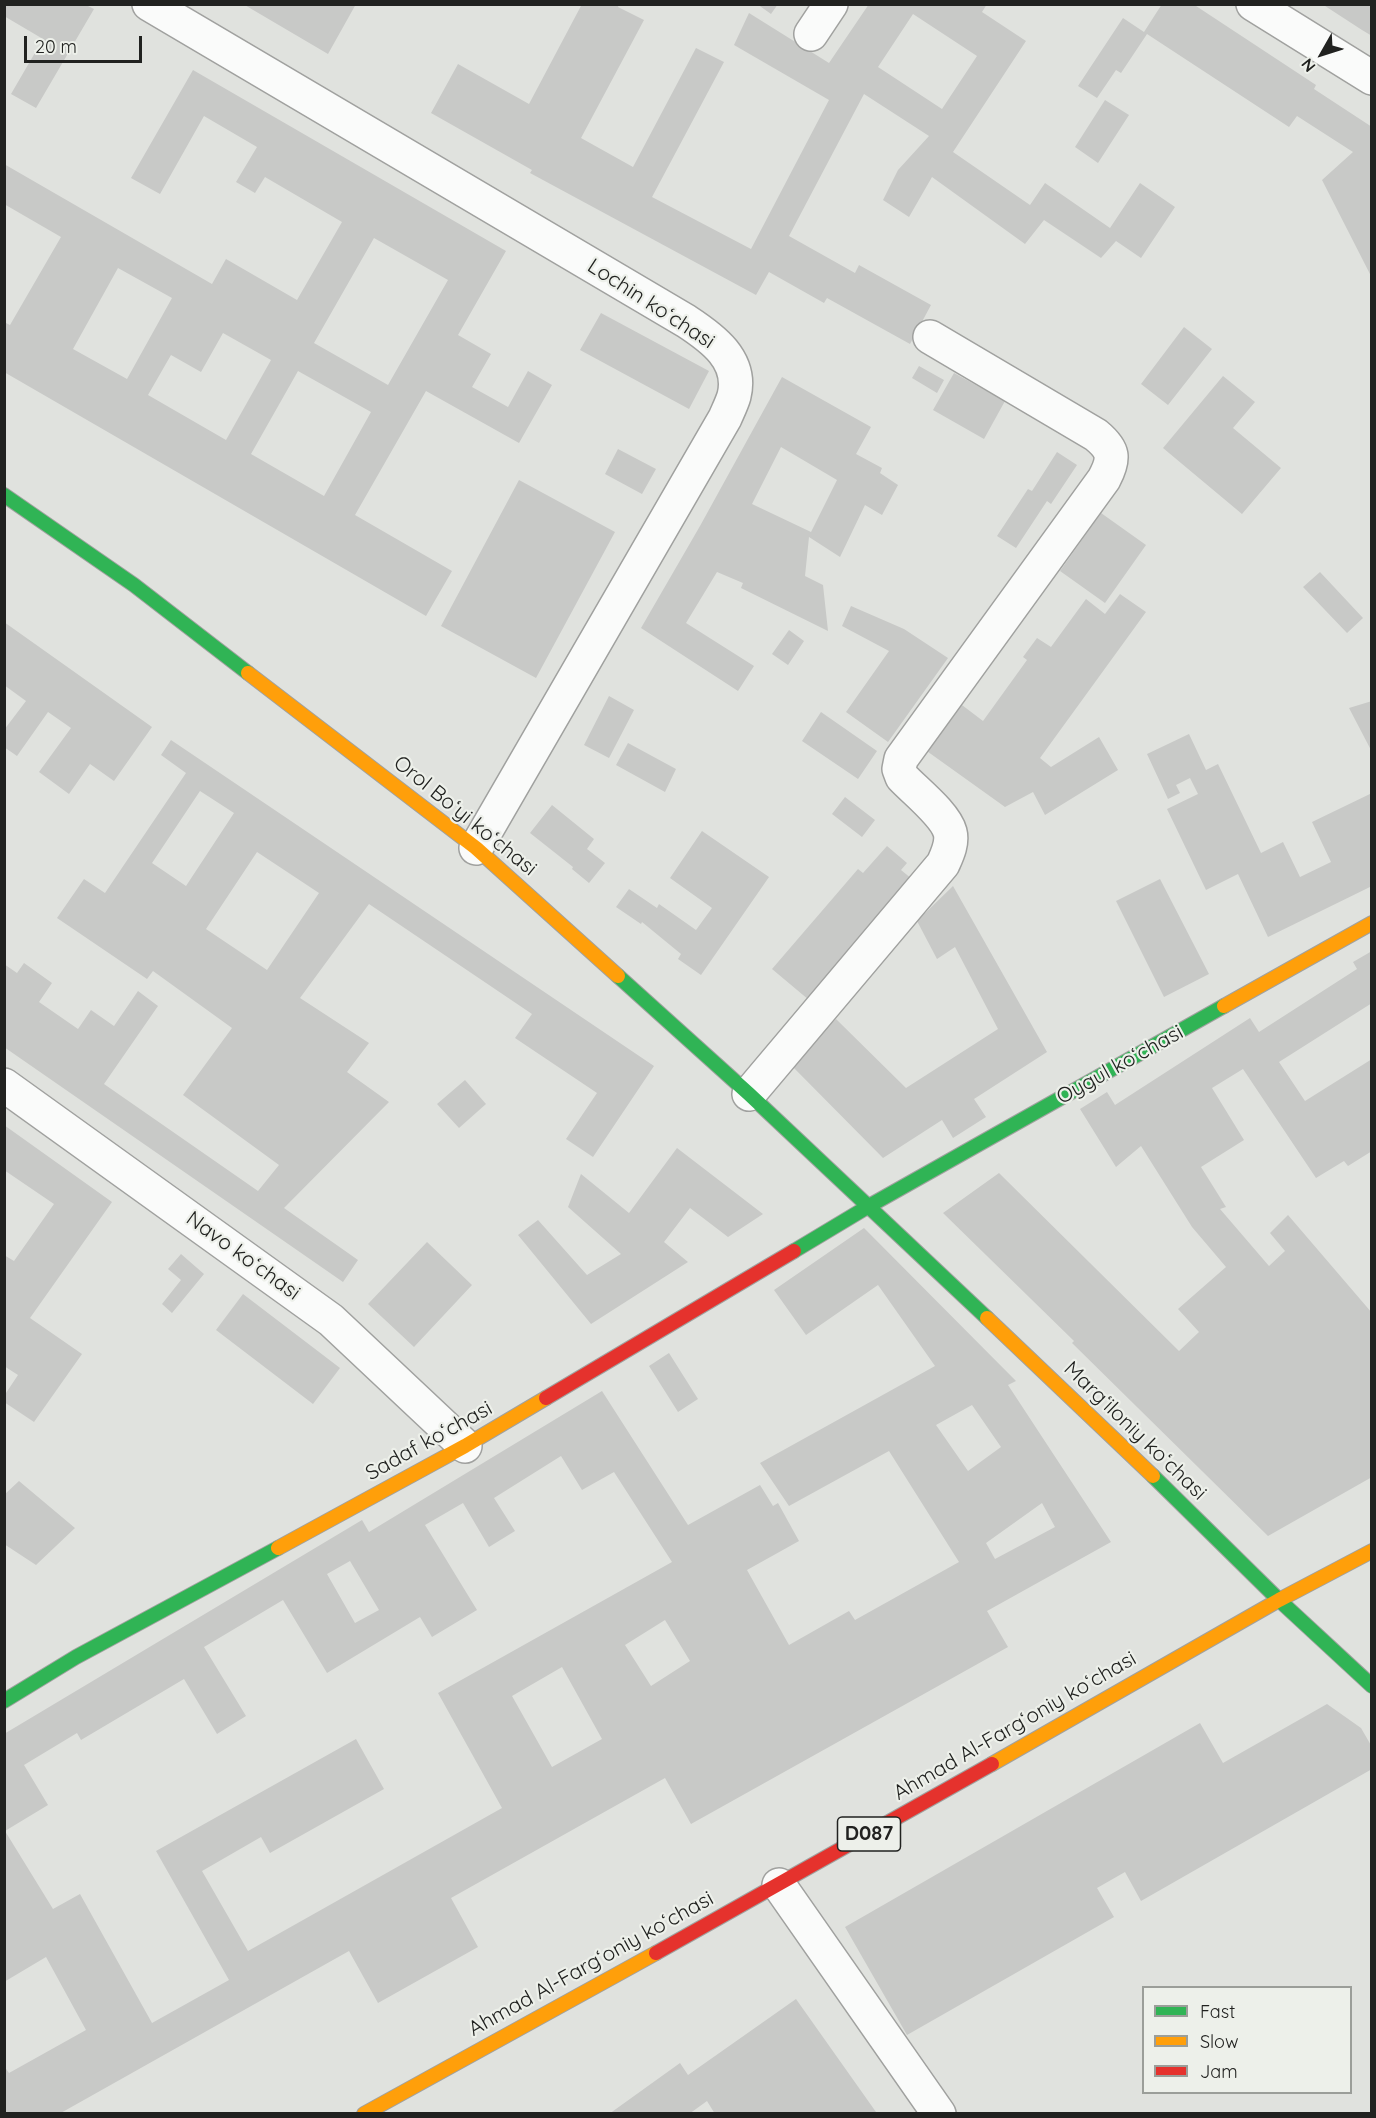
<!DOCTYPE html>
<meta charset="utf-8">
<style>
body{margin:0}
#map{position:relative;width:1376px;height:2118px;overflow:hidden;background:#e0e2de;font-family:Quicksand,sans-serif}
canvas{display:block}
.frame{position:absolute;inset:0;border:6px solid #212220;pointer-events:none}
.legend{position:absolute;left:1142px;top:1986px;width:210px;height:108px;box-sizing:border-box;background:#edf0ea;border:2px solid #9b9e99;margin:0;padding:8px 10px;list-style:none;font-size:18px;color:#212220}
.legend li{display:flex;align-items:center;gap:12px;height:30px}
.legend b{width:30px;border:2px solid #9b9e99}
.north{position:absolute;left:1292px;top:24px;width:60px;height:60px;-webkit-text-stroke:4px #edf0ea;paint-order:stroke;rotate:231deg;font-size:16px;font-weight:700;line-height:24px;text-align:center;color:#212220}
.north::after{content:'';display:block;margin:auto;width:21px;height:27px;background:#212220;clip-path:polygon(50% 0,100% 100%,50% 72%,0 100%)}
.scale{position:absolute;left:24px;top:36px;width:118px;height:27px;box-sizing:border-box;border:3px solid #212220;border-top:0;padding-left:8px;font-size:18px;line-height:21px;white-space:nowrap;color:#212220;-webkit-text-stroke:4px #edf0ea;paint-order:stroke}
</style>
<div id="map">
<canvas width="1376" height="2118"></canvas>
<div class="frame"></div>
<ul class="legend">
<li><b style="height:8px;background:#30b455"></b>Fast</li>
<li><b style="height:8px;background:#ff9f0a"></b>Slow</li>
<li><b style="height:8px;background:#e5322d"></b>Jam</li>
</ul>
<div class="north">N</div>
<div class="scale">20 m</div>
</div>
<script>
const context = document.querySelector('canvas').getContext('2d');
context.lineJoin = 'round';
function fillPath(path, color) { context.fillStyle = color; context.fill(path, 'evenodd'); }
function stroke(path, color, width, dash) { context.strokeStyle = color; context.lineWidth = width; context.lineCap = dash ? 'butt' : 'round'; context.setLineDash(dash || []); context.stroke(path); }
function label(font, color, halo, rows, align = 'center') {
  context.font = font + ' Quicksand,sans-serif'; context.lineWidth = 4.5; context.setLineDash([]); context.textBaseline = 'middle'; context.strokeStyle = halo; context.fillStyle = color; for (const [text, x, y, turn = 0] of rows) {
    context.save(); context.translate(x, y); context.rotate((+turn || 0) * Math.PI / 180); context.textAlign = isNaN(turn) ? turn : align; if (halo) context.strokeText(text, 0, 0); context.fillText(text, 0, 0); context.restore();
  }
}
const building = new Path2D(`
 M 243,4 L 356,4 L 328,54 Z
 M 582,4 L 619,4 L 618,7 L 644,20 L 581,138 L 633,167 L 696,48 L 724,62 L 652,197 L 751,249 L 829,100 L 734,45 L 749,13 L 829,63 L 869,4 L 987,4 L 982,12 L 1026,41 L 953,152 L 1030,205 L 1045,183 L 1110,228 L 1140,183 L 1175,207 L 1141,258 L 1116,241 L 1101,258 L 1044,220 L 1025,244 L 932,177 L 909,217 L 883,200 L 898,170 L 929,136 L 864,94 L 789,236 L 855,273 L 859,265 L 931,305 L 910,344 L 827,298 L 824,303 L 769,272 L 756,295 L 530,173 L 532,170 L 431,113 L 458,64 L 529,104 ZM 913,14 L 977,56 L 942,109 L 878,67 Z
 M 757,4 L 778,4 L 771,14 Z
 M 1162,4 L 1193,4 L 1316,85 L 1314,89 L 1372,127 L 1370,137 L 1372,140 L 1372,278 L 1322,180 L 1353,152 L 1297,116 L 1289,127 L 1147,34 L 1121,73 L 1116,70 L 1097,98 L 1078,86 L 1123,18 L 1144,32 Z
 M 1322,4 L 1372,4 L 1372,36 L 1362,30 Z
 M 4,5 L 86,5 L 94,9 L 36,108 L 11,94 L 43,39 L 4,16 Z
 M 193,70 L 506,251 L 458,335 L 491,354 L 472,387 L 508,407 L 528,371 L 552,385 L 519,443 L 426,391 L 355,515 L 452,571 L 426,616 L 4,372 L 4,322 L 10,325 L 61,237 L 4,204 L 4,164 L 212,284 L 226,259 L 297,300 L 342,222 L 265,177 L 255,193 L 236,182 L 257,147 L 204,116 L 160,194 L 131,178 ZM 374,238 L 448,280 L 388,385 L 314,343 ZM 118,268 L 172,298 L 127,379 L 73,349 ZM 223,333 L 271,360 L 226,440 L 148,395 L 171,355 L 201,372 ZM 298,371 L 371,412 L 324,496 L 251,454 Z
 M 1105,100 L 1129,115 L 1098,163 L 1075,147 Z
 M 601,313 L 709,371 L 689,409 L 580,350 Z
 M 1184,327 L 1212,349 L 1168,405 L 1141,384 Z
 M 919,366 L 944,380 L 937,393 L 912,378 Z
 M 954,373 L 1005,401 L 984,439 L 933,410 Z
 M 1223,376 L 1255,402 L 1233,428 L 1281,468 L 1242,514 L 1163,448 Z
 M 782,377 L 871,427 L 856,454 L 882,468 L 880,473 L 898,485 L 882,515 L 865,505 L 840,557 L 809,537 L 805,576 L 823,585 L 828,631 L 741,588 L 743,583 L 717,572 L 686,623 L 754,666 L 738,691 L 641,628 L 700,526 ZM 781,447 L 837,480 L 811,532 L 752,504 Z
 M 618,449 L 656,469 L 642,494 L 605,474 Z
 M 1057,452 L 1077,465 L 1051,504 L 1047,501 L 1016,548 L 997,536 L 1028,489 L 1032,491 Z
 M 519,480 L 615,532 L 536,678 L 441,626 Z
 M 1101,513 L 1146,545 L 1105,603 L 1060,571 Z
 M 1320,572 L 1363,618 L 1347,633 L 1303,587 Z
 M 1120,594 L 1146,612 L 1040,758 L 1051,767 L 1099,737 L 1118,770 L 1045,815 L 1033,792 L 1005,807 L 924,749 L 958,702 L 983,721 L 1027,660 L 1023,657 L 1037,638 L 1051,647 L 1086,599 L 1105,614 Z
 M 851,606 L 904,629 L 948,658 L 888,742 L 846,712 L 889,651 L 842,626 Z
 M 4,622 L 152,727 L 114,781 L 90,764 L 69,794 L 39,772 L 71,728 L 48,712 L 17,756 L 4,747 L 4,730 L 26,701 L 4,685 Z
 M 789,630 L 804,641 L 788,665 L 772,654 Z
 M 609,696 L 634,710 L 609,758 L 584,745 Z
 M 1372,701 L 1372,752 L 1349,708 Z
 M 821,712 L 877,751 L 858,779 L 802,741 Z
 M 1189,734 L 1206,770 L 1218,764 L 1261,853 L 1283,842 L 1300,877 L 1331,862 L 1312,822 L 1372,793 L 1372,886 L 1268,937 L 1238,874 L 1206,890 L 1167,809 L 1198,794 L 1190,778 L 1176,785 L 1180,793 L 1168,799 L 1147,754 Z
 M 171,740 L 654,1066 L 593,1157 L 566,1139 L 597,1093 L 515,1038 L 532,1014 L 369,904 L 300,998 L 369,1043 L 347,1072 L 389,1102 L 284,1208 L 358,1260 L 343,1282 L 4,1047 L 4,964 L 17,973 L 24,963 L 52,983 L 39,1002 L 78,1029 L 91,1010 L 114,1026 L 138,991 L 158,1006 L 104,1084 L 258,1191 L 279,1165 L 183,1095 L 232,1028 L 153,971 L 147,979 L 57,918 L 84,879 L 105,893 L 186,773 L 161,755 ZM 200,791 L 234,813 L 186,886 L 152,863 ZM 257,852 L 319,893 L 267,970 L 206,929 Z
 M 628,743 L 676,769 L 665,792 L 616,765 Z
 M 845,797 L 875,820 L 862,837 L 832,814 Z
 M 552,805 L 594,839 L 587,849 L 605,863 L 589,883 L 572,869 L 573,867 L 530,833 Z
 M 702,831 L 769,877 L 701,975 L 678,959 L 681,954 L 642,922 L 641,924 L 616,907 L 629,889 L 657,908 L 659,904 L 696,930 L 712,908 L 670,878 Z
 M 887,846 L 907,863 L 901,870 L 912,879 L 809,1000 L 772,969 L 858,869 L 863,873 Z
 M 1160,879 L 1209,974 L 1164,997 L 1116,901 Z
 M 953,886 L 1047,1052 L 974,1099 L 986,1117 L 953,1138 L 942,1120 L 883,1158 L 791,1065 L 836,1019 L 906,1088 L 998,1029 L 955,947 L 937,959 L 917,921 Z
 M 1372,951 L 1372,1003 L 1279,1062 L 1305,1101 L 1372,1059 L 1372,1151 L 1348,1166 L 1344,1161 L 1316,1178 L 1243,1069 L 1212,1088 L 1244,1140 L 1201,1167 L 1226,1207 L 1220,1209 L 1269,1266 L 1285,1251 L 1270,1233 L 1288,1215 L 1372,1313 L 1372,1477 L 1268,1536 L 1072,1343 L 1074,1341 L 943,1213 L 999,1173 L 1179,1351 L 1199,1332 L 1178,1309 L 1226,1267 L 1192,1227 L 1141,1146 L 1116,1167 L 1080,1109 L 1107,1092 L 1115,1105 L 1250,1018 L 1259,1032 L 1357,969 L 1353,962 Z
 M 465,1080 L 486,1104 L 459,1128 L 437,1104 Z
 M 4,1125 L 112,1202 L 30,1318 L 82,1354 L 34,1422 L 4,1402 L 4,1396 L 18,1375 L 4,1366 L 4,1255 L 14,1261 L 54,1204 L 4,1170 Z
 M 677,1148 L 763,1214 L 728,1237 L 690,1208 L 664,1242 L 688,1262 L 591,1324 L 518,1235 L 538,1220 L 587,1275 L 621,1254 L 568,1207 L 581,1174 L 629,1213 Z
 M 864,1228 L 1016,1381 L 1008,1385 L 1111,1542 L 987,1611 L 1008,1647 L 691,1824 L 665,1778 L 451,1898 L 478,1947 L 378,2003 L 349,1951 L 59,2114 L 4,2114 L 4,2066 L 9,2073 L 86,2030 L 46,1957 L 4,1982 L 4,1734 L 362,1520 L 369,1532 L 602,1391 L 688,1525 L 760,1485 L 773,1506 L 778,1503 L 799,1541 L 747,1570 L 789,1645 L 849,1611 L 855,1620 L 959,1562 L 889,1451 L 789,1506 L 760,1463 L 935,1366 L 878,1285 L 806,1335 L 774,1290 ZM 972,1405 L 1001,1447 L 968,1471 L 936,1425 ZM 561,1456 L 582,1490 L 614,1472 L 672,1562 L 438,1693 L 502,1808 L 248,1951 L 202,1871 L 261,1837 L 270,1853 L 384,1789 L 356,1739 L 156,1851 L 229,1980 L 152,2023 L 80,1894 L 53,1909 L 5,1831 L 48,1805 L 24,1765 L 77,1733 L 81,1740 L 184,1679 L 217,1734 L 246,1716 L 204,1647 L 283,1600 L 327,1673 L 420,1617 L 432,1637 L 477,1610 L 425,1525 L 463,1503 L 489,1547 L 515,1531 L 494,1498 ZM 1042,1503 L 1055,1527 L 995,1559 L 986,1543 ZM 350,1561 L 379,1610 L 355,1623 L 327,1574 ZM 665,1620 L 690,1661 L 651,1686 L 625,1645 ZM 562,1667 L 602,1739 L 552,1767 L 512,1696 Z
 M 427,1242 L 472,1285 L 414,1347 L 368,1304 Z
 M 181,1254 L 204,1274 L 172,1313 L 162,1304 L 181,1280 L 168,1269 Z
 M 243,1294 L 340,1368 L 313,1404 L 216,1330 Z
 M 669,1353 L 698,1399 L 678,1412 L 649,1366 Z
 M 19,1481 L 75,1528 L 36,1565 L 4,1544 L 4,1495 Z
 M 1327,1704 L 1361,1728 L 1372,1747 L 1372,1769 L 1141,1901 L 1125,1872 L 1097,1888 L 1114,1917 L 907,2035 L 845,1927 L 1200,1723 L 1223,1763 Z
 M 796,1999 L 876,2112 L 874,2114 L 715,2114 L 707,2101 L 689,2114 L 609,2114 L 680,2063 L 688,2075 Z`);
const street = new Path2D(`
 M 149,4 L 686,321 C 712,338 743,360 734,396 C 732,403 728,411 725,418 L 476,848
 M 1253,4 L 1372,78
 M 811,34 L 831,4
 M 4,1085 L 331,1320 L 465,1446
 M 749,1094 L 943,864 C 947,855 953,843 950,832 C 945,814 915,791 902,777 L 899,769 L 901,759 L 1104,479 C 1115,458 1114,450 1096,435 L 930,337
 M 779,1885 L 939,2114`);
const fast = new Path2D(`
 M 4,495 L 134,585 L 248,673
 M 618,976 L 749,1094 L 987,1318
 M 794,1251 L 869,1206 L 1224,1006
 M 1153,1476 L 1279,1600 L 1372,1686
 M 4,1701 L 76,1657 L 278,1548`);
const slow = new Path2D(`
 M 248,673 L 476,848 L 618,976
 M 1224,1006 L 1372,923
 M 987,1318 L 1153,1476
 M 278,1548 L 465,1446 L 546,1398
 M 992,1764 L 1279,1600 L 1372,1551
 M 364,2114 L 656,1953`);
const jam = new Path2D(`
 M 546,1398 L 794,1251
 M 656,1953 L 992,1764`);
const shields = [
 [869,1834,63]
];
const shieldNames = [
 ["D087",869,1834]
];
const streetNames = [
 ["Lochin koʻchasi",651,304,33],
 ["Orol Boʻyi koʻchasi",465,816,39],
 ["Oygul koʻchasi",1120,1065,-29],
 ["Navo koʻchasi",243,1256,36],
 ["Margʻiloniy koʻchasi",1135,1431,44],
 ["Sadaf koʻchasi",429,1441,-29],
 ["Ahmad Al-Fargʻoniy koʻchasi",1015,1726,-30],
 ["Ahmad Al-Fargʻoniy koʻchasi",591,1964,-29]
];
fillPath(building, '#c8c9c7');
stroke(street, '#a0a19f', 36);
stroke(fast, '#a0a19f', 16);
stroke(slow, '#a0a19f', 16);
stroke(jam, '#a0a19f', 16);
stroke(street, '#fafbfa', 33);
stroke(fast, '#30b455', 14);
stroke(slow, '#ff9f0a', 14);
stroke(jam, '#e5322d', 14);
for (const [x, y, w] of shields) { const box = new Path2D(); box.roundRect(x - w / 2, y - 17, w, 34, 4.5); context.fillStyle = '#edf0ea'; context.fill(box); stroke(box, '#212220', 1.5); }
label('bold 20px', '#212220', null, shieldNames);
label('21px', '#212220', '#edf0ea', streetNames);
</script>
